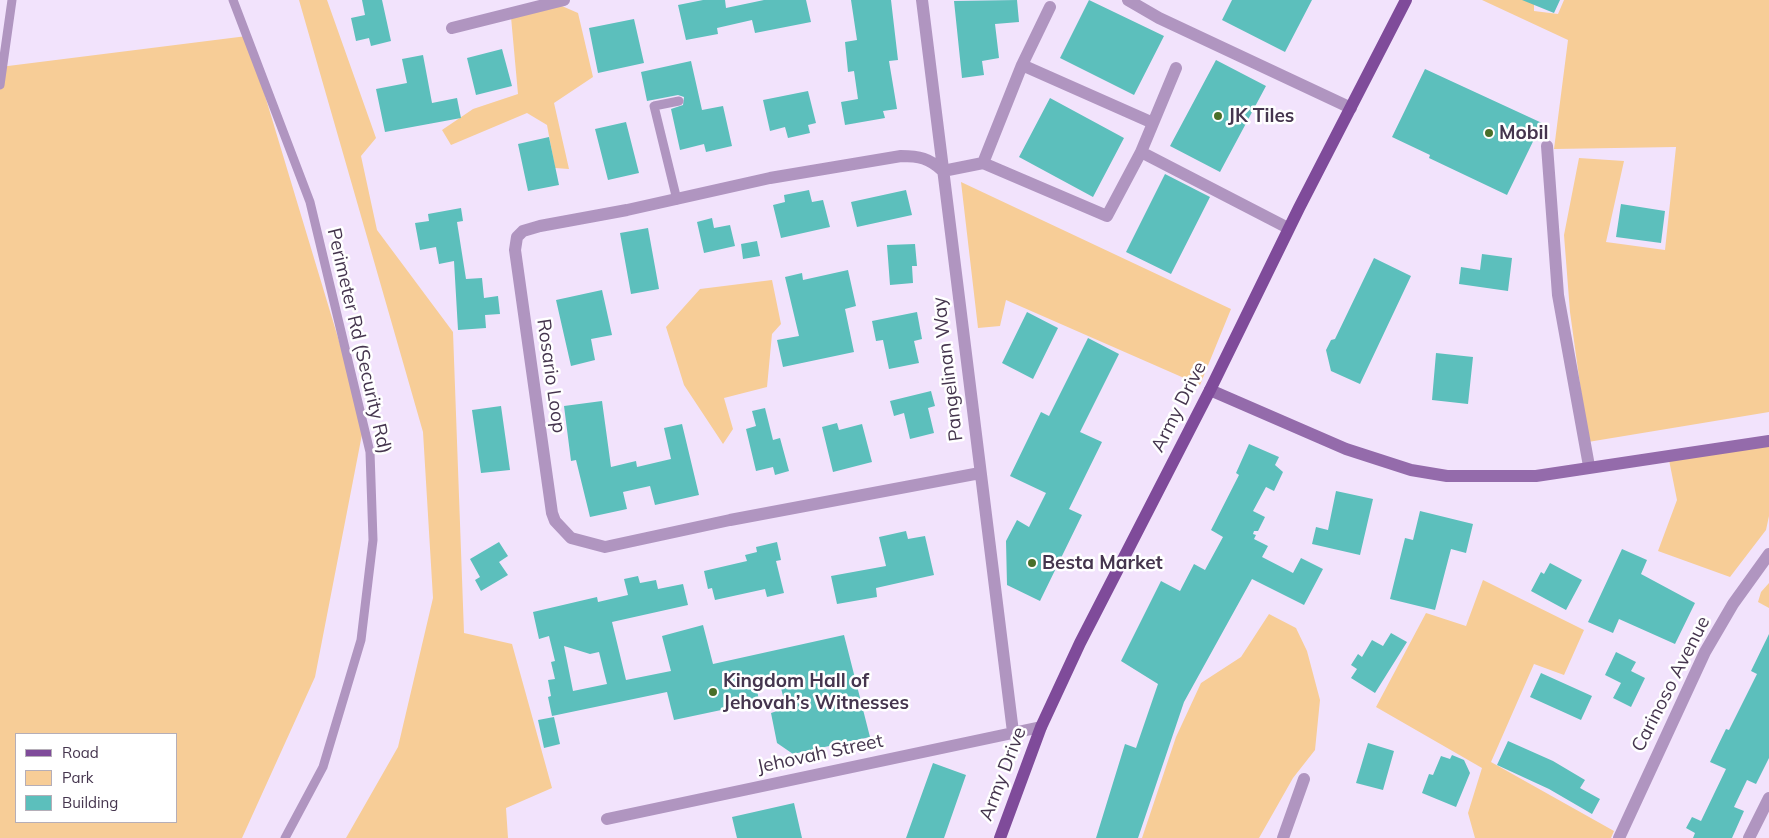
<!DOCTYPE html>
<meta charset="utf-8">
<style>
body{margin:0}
#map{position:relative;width:1769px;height:838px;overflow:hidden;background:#f2e3fc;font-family:Mulish,sans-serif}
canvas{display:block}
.legend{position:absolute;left:15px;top:733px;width:162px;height:90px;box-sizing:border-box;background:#fff;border:1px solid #b5aeb8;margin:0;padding:6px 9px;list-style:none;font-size:15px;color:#45354e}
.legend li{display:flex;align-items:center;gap:10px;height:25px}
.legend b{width:25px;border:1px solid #b5aeb8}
</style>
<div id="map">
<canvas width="1769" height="838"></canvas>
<ul class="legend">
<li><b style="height:6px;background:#7f4b9a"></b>Road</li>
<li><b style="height:14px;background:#f7cd97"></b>Park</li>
<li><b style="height:14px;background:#5cbfbc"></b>Building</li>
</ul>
</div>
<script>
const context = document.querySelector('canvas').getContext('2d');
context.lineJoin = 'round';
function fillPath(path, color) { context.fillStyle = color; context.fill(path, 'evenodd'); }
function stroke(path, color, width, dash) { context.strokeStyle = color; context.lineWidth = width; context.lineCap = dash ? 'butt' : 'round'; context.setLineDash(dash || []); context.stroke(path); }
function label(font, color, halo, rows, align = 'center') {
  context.font = font + ' Mulish,sans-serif'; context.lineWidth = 5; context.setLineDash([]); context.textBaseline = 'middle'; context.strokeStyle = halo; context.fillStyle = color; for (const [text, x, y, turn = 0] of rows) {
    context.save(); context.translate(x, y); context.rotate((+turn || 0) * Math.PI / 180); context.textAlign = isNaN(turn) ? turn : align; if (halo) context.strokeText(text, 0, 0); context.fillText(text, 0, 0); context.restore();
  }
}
const green = new Path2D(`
 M 299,0 L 327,0 L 376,138 L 361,156 L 377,230 L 453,332 L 464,633 L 512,644 L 552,788 L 506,808 L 508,838 L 346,838 L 398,747 L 433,598 L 423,432 Z
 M 1482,0 L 1534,0 L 1534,11 L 1558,14 L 1564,0 L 1769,0 L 1769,412 L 1588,442 L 1570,312 L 1564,235 L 1579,158 L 1624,161 L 1606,242 L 1665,250 L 1676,147 L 1554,149 L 1568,40 Z
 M 555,3 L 578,13 L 593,77 L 554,103 L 569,169 L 555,168 L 547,125 L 527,113 L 451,145 L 442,130 L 473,109 L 518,94 L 511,17 Z
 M 247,36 L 364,424 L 315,677 L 242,838 L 0,838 L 0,67 ZM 16,734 L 176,734 L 176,822 L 16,822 Z
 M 961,182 L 1231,309 L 1200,385 L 1006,300 L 1000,326 L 978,328 Z
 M 772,280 L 781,324 L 772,334 L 767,387 L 724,398 L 733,429 L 723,444 L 684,385 L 666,327 L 700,289 Z
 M 1769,444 L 1769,516 L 1766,530 L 1730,577 L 1658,551 L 1677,500 L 1669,460 Z
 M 1483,580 L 1584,630 L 1564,675 L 1534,664 L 1491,762 L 1614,831 L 1611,838 L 1475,838 L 1468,813 L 1482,768 L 1376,707 L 1426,613 L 1466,626 Z
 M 1769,583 L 1769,608 L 1758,602 L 1761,592 Z
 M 1269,614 L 1296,628 L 1307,651 L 1320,700 L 1315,750 L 1293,778 L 1259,838 L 1142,838 L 1176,737 L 1201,683 L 1241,657 Z`);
const building = new Path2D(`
 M 362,0 L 382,0 L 391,41 L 371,46 L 369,38 L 356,41 L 351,18 L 365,15 Z
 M 703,0 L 725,0 L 726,8 L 764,0 L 806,0 L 811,22 L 755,33 L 752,20 L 717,28 L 718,34 L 686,40 L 678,5 Z
 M 851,0 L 891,0 L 898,60 L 889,61 L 897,109 L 883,111 L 885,118 L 845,125 L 841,102 L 858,99 L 854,71 L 848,72 L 845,42 L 857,40 Z
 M 1017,0 L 1019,22 L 995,24 L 999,58 L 982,61 L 984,75 L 962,78 L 954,1 Z
 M 1089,0 L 1164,36 L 1134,95 L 1060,58 Z
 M 1232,0 L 1312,0 L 1285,52 L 1222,20 Z
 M 1522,0 L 1560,0 L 1554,13 Z
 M 634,19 L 644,63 L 598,73 L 589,28 Z
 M 502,49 L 512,86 L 476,95 L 467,58 Z
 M 423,55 L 432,103 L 457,98 L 461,118 L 385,132 L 376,89 L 407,83 L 402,59 Z
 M 1216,60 L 1266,86 L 1220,172 L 1170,146 Z
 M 691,61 L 702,110 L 723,106 L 732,146 L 706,152 L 704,144 L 680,150 L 671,109 L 683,105 L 684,97 L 678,95 L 647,101 L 641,72 Z
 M 1425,69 L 1542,123 L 1507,195 L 1429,158 L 1430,155 L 1392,137 Z
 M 808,91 L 816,123 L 808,125 L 810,133 L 788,138 L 785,127 L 770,131 L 763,100 Z
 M 1050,98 L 1124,138 L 1093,197 L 1019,157 Z
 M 626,122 L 639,173 L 608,180 L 595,129 Z
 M 549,137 L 559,185 L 528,191 L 518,144 Z
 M 1165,174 L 1210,197 L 1171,274 L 1126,252 Z
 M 809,190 L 812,202 L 823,200 L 830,227 L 781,238 L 773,205 L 785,202 L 784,195 Z
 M 906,190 L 912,215 L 857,227 L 851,202 Z
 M 1621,204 L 1665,211 L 1661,243 L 1616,237 Z
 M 461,208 L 463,221 L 457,222 L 466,279 L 482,278 L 484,298 L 498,296 L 500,314 L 485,315 L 486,328 L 458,330 L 454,261 L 439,264 L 436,247 L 420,250 L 415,223 L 429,221 L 428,214 Z
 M 712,218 L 714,228 L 730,225 L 735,246 L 704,253 L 697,222 Z
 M 648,228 L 659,289 L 631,294 L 620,233 Z
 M 757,241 L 760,256 L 743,259 L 741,244 Z
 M 915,244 L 917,266 L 912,266 L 913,283 L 890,285 L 887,245 Z
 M 1482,254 L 1512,258 L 1508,291 L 1459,284 L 1461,267 L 1480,270 Z
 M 1374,258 L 1411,276 L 1360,384 L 1331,371 L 1326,350 L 1331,340 L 1335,339 Z
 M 848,270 L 856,306 L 845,309 L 854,352 L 783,367 L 777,340 L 799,336 L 785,277 L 802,273 L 803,280 Z
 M 602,290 L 612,335 L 591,339 L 595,360 L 571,366 L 556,300 Z
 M 917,312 L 922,339 L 914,341 L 919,363 L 889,369 L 883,340 L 876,341 L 872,321 Z
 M 1027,312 L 1058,328 L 1033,379 L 1002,363 Z
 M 1088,338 L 1119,354 L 1080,432 L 1102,442 L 1069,509 L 1082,515 L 1040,601 L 1007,585 L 1006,541 L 1017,520 L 1029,527 L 1046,493 L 1010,476 L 1041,412 L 1049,416 Z
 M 1436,353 L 1473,357 L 1468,404 L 1432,400 Z
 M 931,391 L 935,406 L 928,408 L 934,433 L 910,439 L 904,413 L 894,416 L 890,401 Z
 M 602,401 L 611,467 L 636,461 L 637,467 L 671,459 L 664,428 L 682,424 L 699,495 L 655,505 L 650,486 L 623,492 L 627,509 L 590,517 L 576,460 L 571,461 L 564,406 Z
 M 501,406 L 510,470 L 481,473 L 472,410 Z
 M 765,408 L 773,440 L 780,438 L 789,471 L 775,475 L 773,467 L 756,471 L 746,429 L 756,426 L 752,411 Z
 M 837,423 L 839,430 L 862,424 L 872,462 L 833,472 L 822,427 Z
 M 1249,444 L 1279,457 L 1275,465 L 1283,472 L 1274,491 L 1266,487 L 1253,511 L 1265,517 L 1258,531 L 1254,531 L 1253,534 L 1256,535 L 1254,539 L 1268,546 L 1262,557 L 1293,573 L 1301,558 L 1323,569 L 1304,605 L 1252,579 L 1184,702 L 1138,838 L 1096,838 L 1125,744 L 1136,748 L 1158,684 L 1121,661 L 1161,581 L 1180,591 L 1194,564 L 1205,570 L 1223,537 L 1211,530 L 1239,475 L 1236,473 Z
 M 1336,491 L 1373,499 L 1360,555 L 1312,544 L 1316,527 L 1328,530 Z
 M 1420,511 L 1473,524 L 1466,553 L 1451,549 L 1435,610 L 1390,599 L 1405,538 L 1413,540 Z
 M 906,531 L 908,539 L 925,536 L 934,575 L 876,588 L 877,597 L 837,604 L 831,576 L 886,566 L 879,537 Z
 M 499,542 L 508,556 L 499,562 L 508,575 L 481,591 L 475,580 L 480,577 L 470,559 Z
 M 777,542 L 781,560 L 776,561 L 784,593 L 767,597 L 765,589 L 715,600 L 712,588 L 708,589 L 704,571 L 747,561 L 745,555 L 757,552 L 756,547 Z
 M 1622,549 L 1647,560 L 1641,574 L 1695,603 L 1675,644 L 1619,619 L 1613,633 L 1588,622 Z
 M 1550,563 L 1582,580 L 1566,610 L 1531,591 L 1541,572 L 1544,574 Z
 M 638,576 L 640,583 L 656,580 L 658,589 L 683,584 L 688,605 L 612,622 L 626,680 L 671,671 L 662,636 L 703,625 L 713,664 L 844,635 L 870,737 L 793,754 L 777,743 L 771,713 L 786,708 L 778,676 L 756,682 L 759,702 L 674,720 L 667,692 L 552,716 L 548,697 L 551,696 L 548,680 L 555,679 L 551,662 L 555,661 L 549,636 L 539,639 L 533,612 L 597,597 L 598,602 L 628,595 L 624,579 ZM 564,646 L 590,654 L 599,652 L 607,684 L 573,691 Z
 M 1391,633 L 1407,642 L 1375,693 L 1351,678 L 1357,669 L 1351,665 L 1358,654 L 1362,657 L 1372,640 L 1383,646 Z
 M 1769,634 L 1769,758 L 1756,784 L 1747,780 L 1734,807 L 1744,811 L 1732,838 L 1693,838 L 1695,833 L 1686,828 L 1692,817 L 1701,821 L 1726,769 L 1710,762 L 1726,729 L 1729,730 L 1757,674 L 1751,671 Z
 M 1616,652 L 1636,662 L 1631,671 L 1645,678 L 1631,707 L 1613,698 L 1621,683 L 1605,675 Z
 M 1541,673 L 1592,696 L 1581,720 L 1530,697 Z
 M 554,717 L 560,744 L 544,748 L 538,720 Z
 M 1508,741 L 1553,761 L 1585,780 L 1580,788 L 1600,799 L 1592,814 L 1549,789 L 1497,765 Z
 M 1368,743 L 1394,751 L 1383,790 L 1356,783 Z
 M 1452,755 L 1464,760 L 1470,773 L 1456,807 L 1422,793 L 1429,774 L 1433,775 L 1441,756 L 1450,759 Z
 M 933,763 L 966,775 L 944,838 L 906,838 Z
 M 794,803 L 802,838 L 737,838 L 732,817 Z`);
const lane = new Path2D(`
 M 233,0 L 310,202 L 370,452 L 373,540 L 361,640 L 323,767 L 285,838
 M 0,85 L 12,0
 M 677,200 L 654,106 L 679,101`);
const street = new Path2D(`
 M 922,0 L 1013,732
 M 1128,0 L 1159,18 L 1351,108
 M 452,28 L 564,0
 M 1022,65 L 1153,123
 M 1547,146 L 1558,295 L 1589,466
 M 1141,152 L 1288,228
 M 983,163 L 1022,65 L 1050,7
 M 980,473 L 730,520 L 605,547 L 571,538 L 555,521 L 552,513 L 515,250 L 517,237 L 523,231 L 540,226 L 627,210 L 770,178 L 901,156 C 919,156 929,158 943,171 L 983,163 L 1107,216 L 1141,152 L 1176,68
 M 607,819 L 1041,727
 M 1283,838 L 1304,779
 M 1619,838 L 1705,652 L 1733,604 L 1769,554
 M 1749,838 L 1769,798`);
const secondary = new Path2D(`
 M 1210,390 L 1346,449 L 1411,470 L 1447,476 L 1536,476 L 1769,441`);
const primary = new Path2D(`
 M 1000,838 L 1041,727 L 1080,643 L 1210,390 L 1299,208 L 1406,0`);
const markers = [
 [1218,116,5,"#496f29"],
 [1489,133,5,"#496f29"],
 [1032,563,5,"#496f29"],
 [713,692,5,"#496f29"]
];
const poiNames = [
 ["JK Tiles",1228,116],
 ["Mobil",1499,133],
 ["Besta Market",1042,563],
 ["Kingdom Hall of",723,681],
 ["Jehovah’s Witnesses",723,703]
];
const streetNames = [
 ["Perimeter Rd (Security Rd)",359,341,77],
 ["Pangelinan Way",948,369,-97],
 ["Rosario Loop",551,376,82],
 ["Army Drive",1179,407,-63],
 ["Carinoso Avenue",1671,684,-63],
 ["Jehovah Street",820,754,-12],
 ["Army Drive",1003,774,-69]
];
fillPath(green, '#f7cd97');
fillPath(building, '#5cbfbc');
stroke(lane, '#b095c0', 9);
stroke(street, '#b095c0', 12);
stroke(secondary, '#946bab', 12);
stroke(primary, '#7f4b9a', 12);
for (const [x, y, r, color] of markers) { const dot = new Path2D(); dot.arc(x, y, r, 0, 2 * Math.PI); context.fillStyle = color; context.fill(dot); stroke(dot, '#fff', 2); }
label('bold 19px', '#45354e', '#fff', poiNames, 'left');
label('19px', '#45354e', '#fff', streetNames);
</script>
